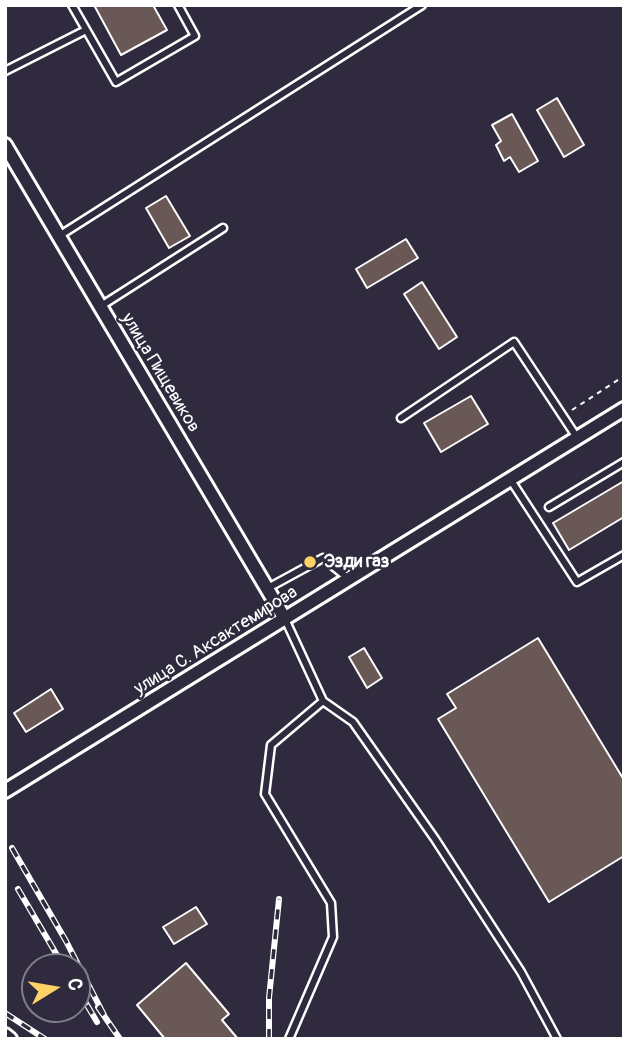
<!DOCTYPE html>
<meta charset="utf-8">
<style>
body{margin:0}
#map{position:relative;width:629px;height:1044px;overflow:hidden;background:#2f2a3d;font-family:Pangolin,sans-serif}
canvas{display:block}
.frame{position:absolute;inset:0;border:7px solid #fff;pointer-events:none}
.north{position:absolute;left:21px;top:953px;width:70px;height:70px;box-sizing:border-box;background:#2f2a3d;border:2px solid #827f8b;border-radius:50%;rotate:79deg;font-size:19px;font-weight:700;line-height:28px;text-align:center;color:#fff}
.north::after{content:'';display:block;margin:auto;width:24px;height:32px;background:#ffd166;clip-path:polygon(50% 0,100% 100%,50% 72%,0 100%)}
</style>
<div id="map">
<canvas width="629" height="1044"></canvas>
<div class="frame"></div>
<div class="north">С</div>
</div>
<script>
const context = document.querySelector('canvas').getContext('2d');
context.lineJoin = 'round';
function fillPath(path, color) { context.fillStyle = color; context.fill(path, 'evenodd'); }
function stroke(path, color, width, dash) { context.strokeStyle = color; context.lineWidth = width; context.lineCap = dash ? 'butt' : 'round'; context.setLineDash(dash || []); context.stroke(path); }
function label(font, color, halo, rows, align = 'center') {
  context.font = font + ' Pangolin,sans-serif'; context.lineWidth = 5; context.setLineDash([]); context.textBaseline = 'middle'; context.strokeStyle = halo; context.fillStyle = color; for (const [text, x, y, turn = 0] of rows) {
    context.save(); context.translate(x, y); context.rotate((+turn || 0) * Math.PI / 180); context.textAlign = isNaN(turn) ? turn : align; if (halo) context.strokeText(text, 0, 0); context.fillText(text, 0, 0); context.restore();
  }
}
const building = new Path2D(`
 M 94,5 L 153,5 L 167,30 L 121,55 Z
 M 557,98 L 584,145 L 564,157 L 537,110 Z
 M 512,114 L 538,161 L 519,172 L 510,157 L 504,161 L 496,145 L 501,141 L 492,125 Z
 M 166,196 L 190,236 L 169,248 L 146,208 Z
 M 406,239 L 418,258 L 367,288 L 356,269 Z
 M 422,282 L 457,337 L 439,349 L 404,294 Z
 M 471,396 L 488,424 L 441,452 L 424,423 Z
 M 624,481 L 624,517 L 569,550 L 553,523 Z
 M 538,638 L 624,780 L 624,856 L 549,902 L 438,719 L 456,708 L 447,694 Z
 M 364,648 L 382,678 L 367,688 L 349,657 Z
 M 51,689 L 63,709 L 26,732 L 14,713 Z
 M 196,907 L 207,924 L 174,944 L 163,927 Z
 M 186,963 L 229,1014 L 222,1020 L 238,1039 L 165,1039 L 137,1005 Z`);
const path = new Path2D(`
 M 572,410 L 624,376`);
const service = new Path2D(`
 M 72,5 L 116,82 L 195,36 L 178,5
 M 5,71 L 86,30
 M 59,236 L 422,5
 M 101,306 L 223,228
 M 401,418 L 514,342 L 576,436
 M 510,479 L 577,582 L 624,555
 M 549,507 L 624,462
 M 268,588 L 323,558 L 349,579
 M 285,619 L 323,701 L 353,722 L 435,839 L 521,972 L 557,1039
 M 289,1039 L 333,937 L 331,903 L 265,794 L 271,745 L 323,701`);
const minor = new Path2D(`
 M 5,145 L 285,619
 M 5,791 L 624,409
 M 5,1035 L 10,1039`);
const rail = new Path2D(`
 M 12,848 L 66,941 L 104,1015
 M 18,889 L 64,967
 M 77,988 L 97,1022
 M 98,1007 L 120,1039
 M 5,1013 L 45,1039
 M 269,1039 L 269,998 L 279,899`);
const markers = [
 [310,562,7,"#ffd166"]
];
const streetNames = [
 ["улица Пищевиков",160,373,59],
 ["улица С. Аксактемирова",216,641,-32]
];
const poiNames = [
 ["Эзди газ",324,562]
];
fillPath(building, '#6a5857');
stroke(building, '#fff', 2);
stroke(service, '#fff', 11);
stroke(minor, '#fff', 18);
stroke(path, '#fff', 2, [5, 5]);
stroke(service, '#2f2a3d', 6);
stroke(minor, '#2f2a3d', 12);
stroke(rail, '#fff', 6);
stroke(rail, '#2f2a3d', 3.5, [10]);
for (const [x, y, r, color] of markers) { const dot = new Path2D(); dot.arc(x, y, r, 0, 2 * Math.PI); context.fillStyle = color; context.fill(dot); stroke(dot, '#2f2a3d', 2.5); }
label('18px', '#fff', '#2f2a3d', streetNames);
label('bold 18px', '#fff', '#2f2a3d', poiNames, 'left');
</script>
